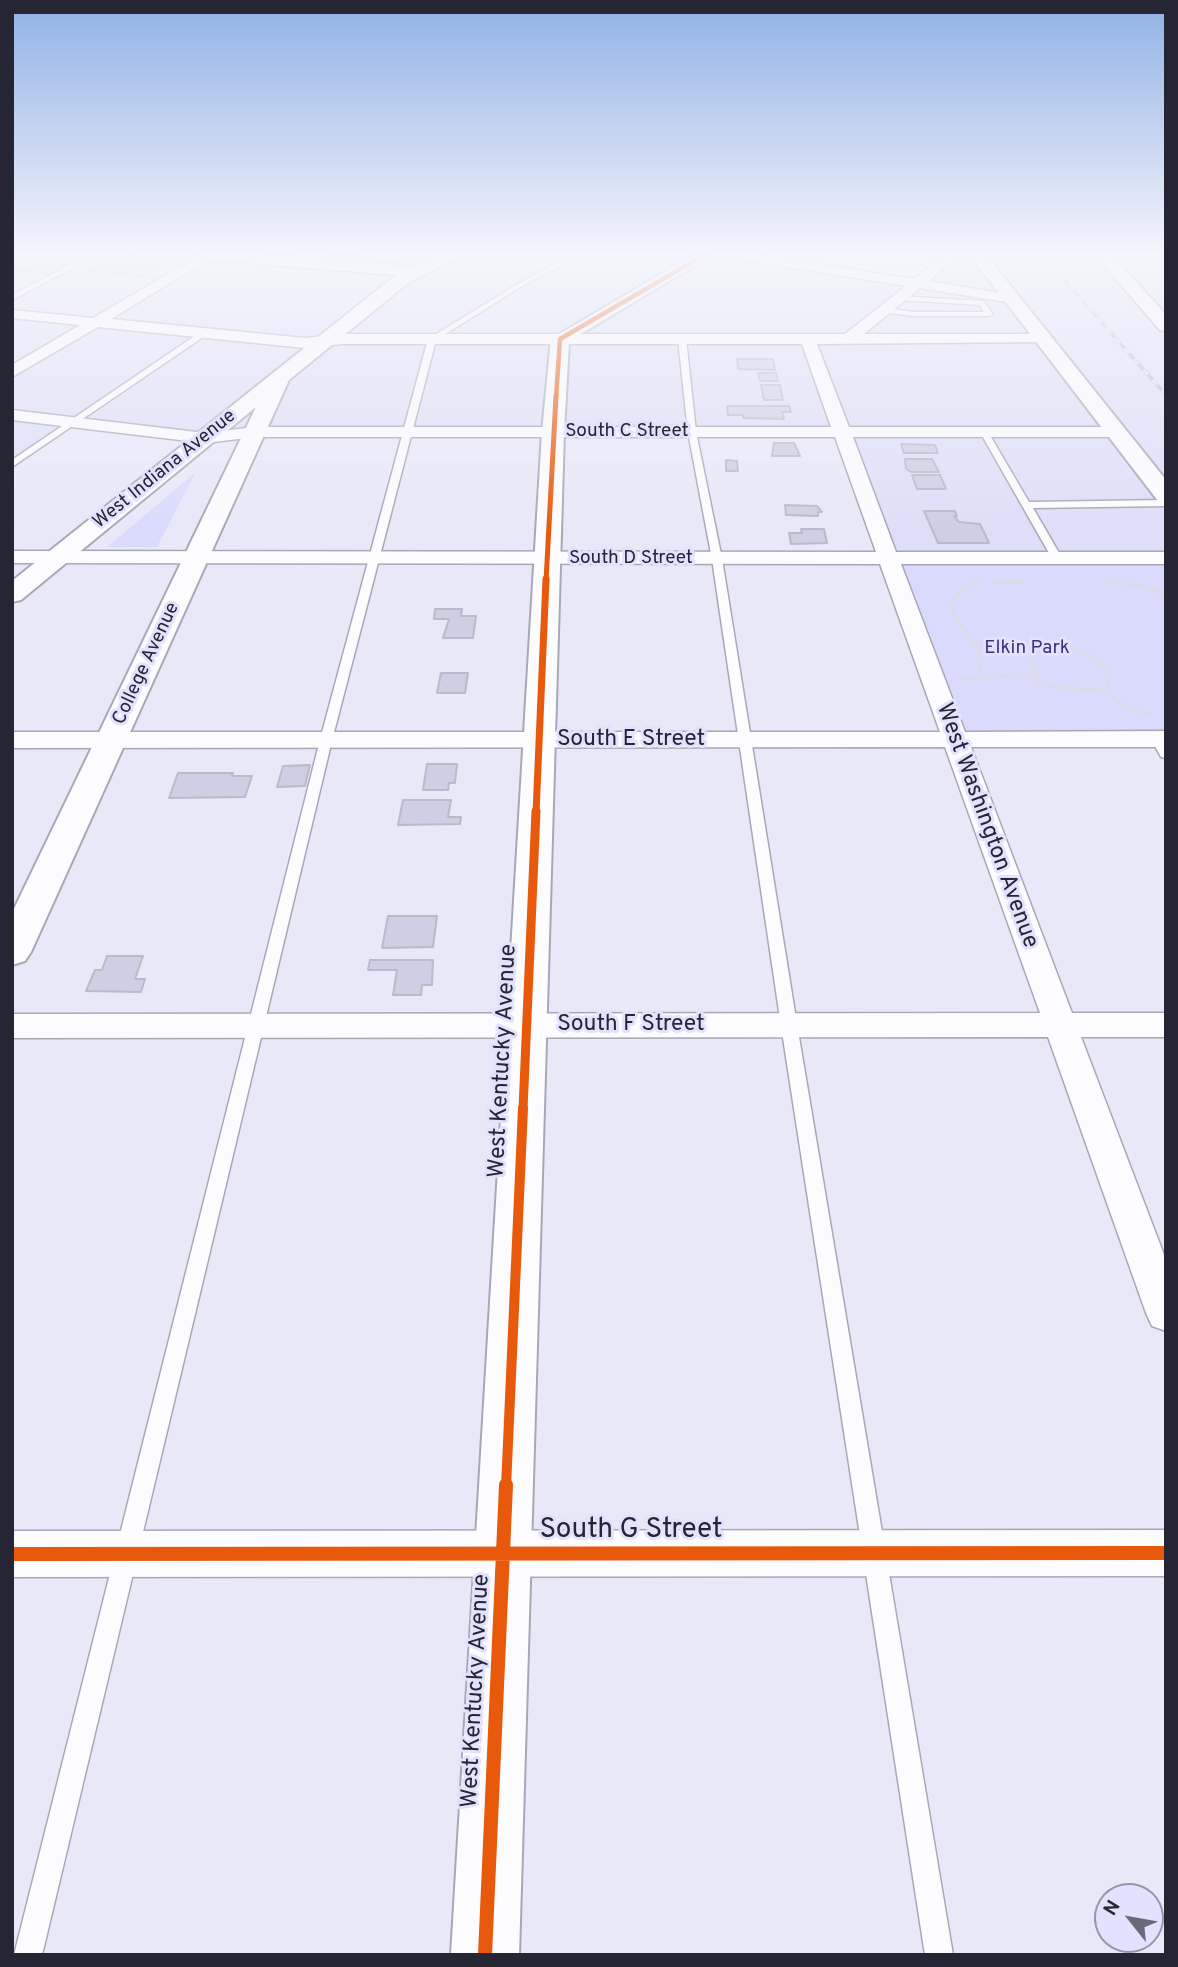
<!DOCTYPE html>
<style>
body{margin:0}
#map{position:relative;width:1178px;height:1967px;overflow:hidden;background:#e8e8f9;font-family:Overpass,sans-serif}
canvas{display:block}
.frame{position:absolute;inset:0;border:14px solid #252533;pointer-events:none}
.north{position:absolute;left:1094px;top:1883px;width:70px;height:70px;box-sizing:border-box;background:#e2e2ff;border:2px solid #9696ad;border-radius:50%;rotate:301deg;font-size:19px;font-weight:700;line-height:28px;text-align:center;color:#252533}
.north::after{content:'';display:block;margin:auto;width:24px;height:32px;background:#696978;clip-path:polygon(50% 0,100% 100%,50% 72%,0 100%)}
</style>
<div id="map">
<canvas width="1178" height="1967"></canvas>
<div class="frame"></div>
<div class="north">N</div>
</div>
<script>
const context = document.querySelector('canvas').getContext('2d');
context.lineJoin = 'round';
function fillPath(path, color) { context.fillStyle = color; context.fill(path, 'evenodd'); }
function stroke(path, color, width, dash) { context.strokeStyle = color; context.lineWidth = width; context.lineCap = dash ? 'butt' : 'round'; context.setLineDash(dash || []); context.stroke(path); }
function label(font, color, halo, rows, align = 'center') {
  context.font = font + ' Overpass,sans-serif'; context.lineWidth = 6; context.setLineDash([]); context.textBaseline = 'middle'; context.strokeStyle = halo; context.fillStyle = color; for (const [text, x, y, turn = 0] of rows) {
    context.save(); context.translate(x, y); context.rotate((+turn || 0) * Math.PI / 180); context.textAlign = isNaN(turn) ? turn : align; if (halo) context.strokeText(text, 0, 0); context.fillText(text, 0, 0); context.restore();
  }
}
const built = new Path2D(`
 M 12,254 L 698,254 L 917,284 L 954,254 L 1166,254 L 1166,558 L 888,558 L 841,432 L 203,437 L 76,422 L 12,466 Z`);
const green = new Path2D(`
 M 196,472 L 157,547 L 107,547 Z
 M 887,558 L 1166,559 L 1166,739 L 954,740 Z`);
const building = new Path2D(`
 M 43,254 L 77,255 L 74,257 L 83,257 L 52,274 L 15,271 L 18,269 L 14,268 Z
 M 118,254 L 172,259 L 143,276 L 88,271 Z
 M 737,359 L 773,359 L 775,370 L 738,369 Z
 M 758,373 L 776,373 L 778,381 L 760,381 Z
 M 761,385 L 780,385 L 783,400 L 764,400 Z
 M 727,406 L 789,406 L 791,412 L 782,412 L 784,419 L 743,418 L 743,415 L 728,415 Z
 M 774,443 L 794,443 L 800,456 L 772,456 Z
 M 901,444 L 935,445 L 938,453 L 904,453 Z
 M 905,459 L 932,459 L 939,472 L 911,472 L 906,469 Z
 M 726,460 L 737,461 L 738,471 L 726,471 Z
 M 912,475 L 940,475 L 946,489 L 917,489 Z
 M 785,505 L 817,506 L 822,512 L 818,512 L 818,516 L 786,515 Z
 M 924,511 L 955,511 L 957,516 L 954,516 L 959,522 L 980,524 L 989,543 L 938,543 Z
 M 801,529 L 824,529 L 827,543 L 791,544 L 789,533 L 802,533 Z
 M 435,609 L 462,609 L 461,616 L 476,616 L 473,638 L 443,638 L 449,619 L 434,619 Z
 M 441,673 L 468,673 L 465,693 L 437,693 Z
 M 427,764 L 457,764 L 455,783 L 449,783 L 448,790 L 423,790 Z
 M 310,765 L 305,786 L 277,787 L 283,766 Z
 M 178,773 L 233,773 L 232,776 L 252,776 L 245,797 L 169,798 Z
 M 403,800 L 451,800 L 448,817 L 461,817 L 460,824 L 398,825 Z
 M 388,916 L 437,916 L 433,947 L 382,948 Z
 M 107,956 L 143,956 L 135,979 L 145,979 L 141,992 L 86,991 L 95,970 L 102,970 Z
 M 370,960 L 433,960 L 432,985 L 422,985 L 421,995 L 393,995 L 397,970 L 368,970 Z`);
const path = new Path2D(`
 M 979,580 C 931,607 957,613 976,647 C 980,654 979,666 980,674
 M 1106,581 L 1146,587 L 1166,595
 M 995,582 L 1025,582
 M 1028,677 L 1053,687 L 1107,691
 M 958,679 L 1037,674 L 1030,654 C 1054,645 1095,646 1107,675 C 1109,683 1106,689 1112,696 C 1122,707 1137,711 1151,714`);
const service = new Path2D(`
 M 91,254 L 99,254 L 12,300 L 12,295 Z
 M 323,254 L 330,254 L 313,264 L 308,263 Z
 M 335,254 L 438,264 L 435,266 Z
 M 575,254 L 583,254 L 522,286 L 436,340 L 332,740 L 42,1955 L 14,1955 L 320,740 L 428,339 L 518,284 Z
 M 896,296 L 983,301 L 993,314 L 989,316 L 913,316 L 882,312 L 885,308 L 913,312 L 984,312 L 980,305 L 899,300 Z
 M 202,331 L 209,333 L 12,467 L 12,460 Z
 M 682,337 L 686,339 L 696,432 L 722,559 L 797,1025 L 953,1955 L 925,1955 L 781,1025 L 712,559 L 688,432 L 678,339 Z
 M 981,430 L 988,432 L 1029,502 L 1166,500 L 1166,506 L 1033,508 L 1062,558 L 1053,560 L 980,432 Z
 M 1157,735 L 1161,736 L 1166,743 L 1166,758 L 1161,757 L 1151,739 Z`);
const minor = new Path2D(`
 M 202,254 L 218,254 L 111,319 L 305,338 L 342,334 L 845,334 L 906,286 L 731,258 L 725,254 L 754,254 L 914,279 L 946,254 L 960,254 L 929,281 L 1017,296 L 1017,302 L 1012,303 L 920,288 L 864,334 L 1044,334 L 1052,339 L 1049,342 L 817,344 L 849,427 L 1118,427 L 1127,432 L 1118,437 L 853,437 L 896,552 L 1166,552 L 1166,564 L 901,564 L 965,732 L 1166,731 L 1166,747 L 971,747 L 1072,1013 L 1166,1013 L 1166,1037 L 1081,1037 L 1166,1260 L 1166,1331 L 1152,1326 L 1146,1313 L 1048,1037 L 12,1038 L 12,1014 L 1040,1013 L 945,747 L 12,748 L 12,732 L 940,732 L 880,564 L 12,563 L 12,551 L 876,552 L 835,437 L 255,437 L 205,443 L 12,420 L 12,410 L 205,433 L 255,427 L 831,427 L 802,344 L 342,344 L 305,348 L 98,327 L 12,377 L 12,365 L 80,325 L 12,318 L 12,310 L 93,318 Z
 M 1166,1530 L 1166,1576 L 12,1577 L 12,1531 Z`);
const tertiary = new Path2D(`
 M 194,254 L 257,254 L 415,267 L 443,254 L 464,254 L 408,283 L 289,380 L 31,952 L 25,961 L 12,965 L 12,913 L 256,407 L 21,600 L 12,602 L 12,581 L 396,275 L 202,259 Z
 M 695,254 L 714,254 L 569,341 L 564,432 L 519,1955 L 451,1955 L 542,432 L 551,339 Z
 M 1094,254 L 1111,254 L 1166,315 L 1166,331 L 1160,330 Z`);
const primary = new Path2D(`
 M 969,254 L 985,254 L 1166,480 L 1166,503 L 1158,501 Z`);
const rail = new Path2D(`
 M 1041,254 L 1166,395`);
const cyclewayFar5 = new Path2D(`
 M 556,398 L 560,339 L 706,254`);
const cyclewayFar4 = new Path2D(`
 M 546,581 L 556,396`);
const cyclewayFar3 = new Path2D(`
 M 536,813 L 546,579`);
const cyclewayFar2 = new Path2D(`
 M 523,1109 L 536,811`);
const cyclewayFar1 = new Path2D(`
 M 506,1487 L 523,1108`);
const cycleway = new Path2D(`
 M 12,1554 L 1166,1553
 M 485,1955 L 506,1485`);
const farStreetnames = [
 ["South C Street",627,432],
 ["West Indiana Avenue",165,470,-39],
 ["South D Street",631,559],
 ["College Avenue",147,664,-65]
];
const farParknames = [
 ["Elkin Park",1027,649]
];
const streetNames = [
 ["South E Street",631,740],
 ["West Washington Avenue",986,826,70],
 ["South F Street",631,1025],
 ["West Kentucky Avenue",504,1061,-87],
 ["West Kentucky Avenue",477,1691,-87]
];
const nearStreetnames = [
 ["South G Street",631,1531]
];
fillPath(built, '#dedef8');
fillPath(green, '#dadafc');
fillPath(building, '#cfcee4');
stroke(building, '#babac8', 2);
stroke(service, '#a8a8b5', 3);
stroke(minor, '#a8a8b5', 3);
stroke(tertiary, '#a8a8b5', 4);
stroke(primary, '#a8a8b5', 4);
stroke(path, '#dbdbe0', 3.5, [5, 2.5]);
fillPath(service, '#fcfcfe');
fillPath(minor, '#fcfcfe');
fillPath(tertiary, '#fcfcfe');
fillPath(primary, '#fcfcfe');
stroke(rail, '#bababe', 3.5);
stroke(rail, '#e2e2ff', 2.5, [7]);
stroke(cyclewayFar5, '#e8590c', 4.5);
stroke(cyclewayFar4, '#e8590c', 5);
stroke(cyclewayFar3, '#e8590c', 7);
stroke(cyclewayFar2, '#e8590c', 9);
stroke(cyclewayFar1, '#e8590c', 10);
stroke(cycleway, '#e8590c', 14);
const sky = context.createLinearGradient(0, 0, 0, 529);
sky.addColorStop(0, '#90b1e5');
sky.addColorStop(0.48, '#f5f5fc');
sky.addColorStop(1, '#f5f5fc00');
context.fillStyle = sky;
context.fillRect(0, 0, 1178, 529);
label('19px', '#252533', '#e2e2ff', farStreetnames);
label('19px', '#3b307f', '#e2e2ff', farParknames);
label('23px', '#252533', '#e2e2ff', streetNames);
label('28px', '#252533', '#e2e2ff', nearStreetnames);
</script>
